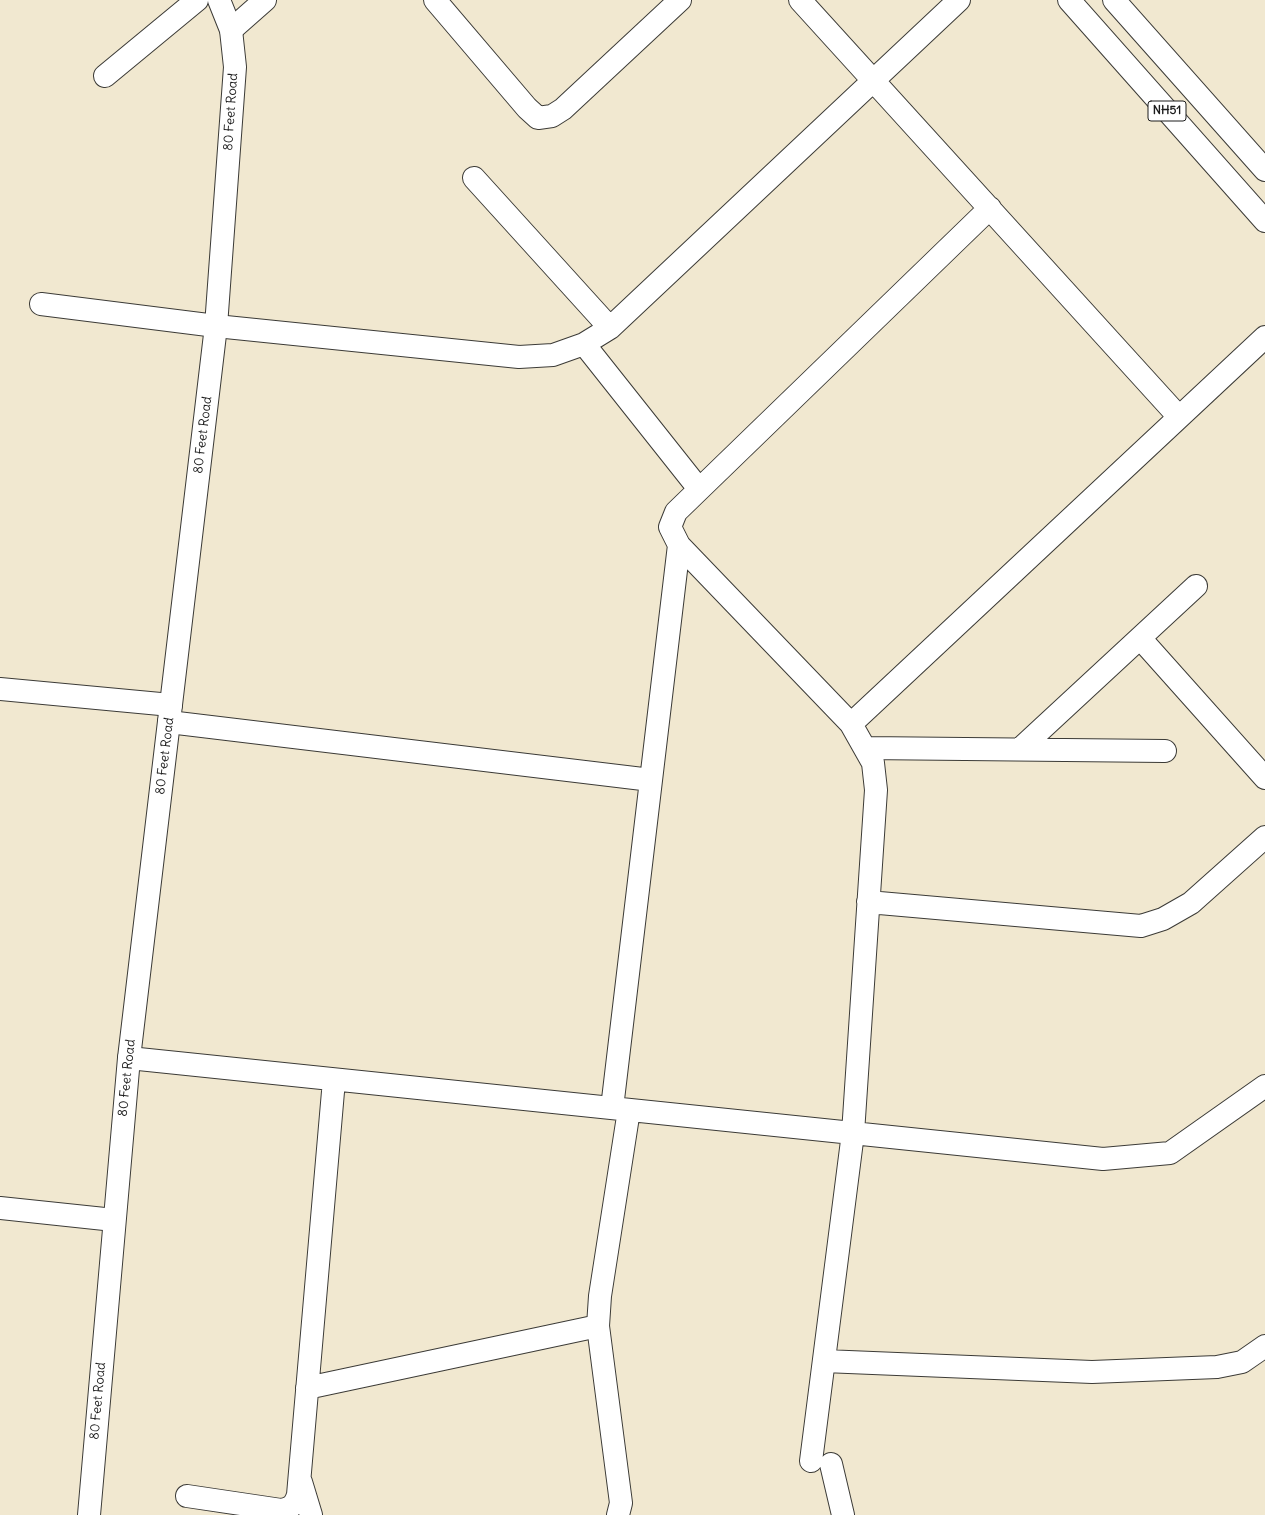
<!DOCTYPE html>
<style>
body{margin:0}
canvas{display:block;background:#f1e8d0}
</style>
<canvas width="1265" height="1515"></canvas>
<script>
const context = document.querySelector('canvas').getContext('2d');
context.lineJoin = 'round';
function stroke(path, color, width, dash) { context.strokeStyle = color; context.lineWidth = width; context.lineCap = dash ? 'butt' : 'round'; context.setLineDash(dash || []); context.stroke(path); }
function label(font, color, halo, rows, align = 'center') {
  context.font = font + ' Delius,sans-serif'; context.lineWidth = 3; context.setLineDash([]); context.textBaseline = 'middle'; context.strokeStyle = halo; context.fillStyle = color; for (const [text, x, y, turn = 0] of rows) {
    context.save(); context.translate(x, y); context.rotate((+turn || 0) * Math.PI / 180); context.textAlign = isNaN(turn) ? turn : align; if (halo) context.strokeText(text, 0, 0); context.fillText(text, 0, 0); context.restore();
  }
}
const minor = new Path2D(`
 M 435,0 L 527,108 L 538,118 L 552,116 L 563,109 L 680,0
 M 800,0 L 1179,417
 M 231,30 L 265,0
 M 105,76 L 197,0
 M 474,178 L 610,328
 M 41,304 L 216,326 L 519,357 L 553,355 L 584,344 L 610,328 L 959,0
 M 584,344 L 699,489
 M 1140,638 L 1265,778
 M 0,689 L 171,705
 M 169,722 L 651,780
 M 851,724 L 1265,337
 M 865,748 L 1165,751
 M 1020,749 L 1196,586
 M 868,902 L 1141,926 L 1163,919 L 1191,903 L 1265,837
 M 129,1058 L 1103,1159 L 1170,1153 L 1265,1086
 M 612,1108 L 679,545
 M 0,1208 L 114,1220
 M 824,1361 L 1092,1372 L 1217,1367 L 1242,1362 L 1265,1346
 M 307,1388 L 598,1326
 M 811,1461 L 853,1133 L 876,790 L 873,763 L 851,724 L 679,545 L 670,527 L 676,512 L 990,208
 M 831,1464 L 843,1515
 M 301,1482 L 311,1515
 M 187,1496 L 281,1510 C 291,1508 295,1505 298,1495 L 334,1080
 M 618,1515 L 621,1503 L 598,1326 L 600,1296 L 629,1110`);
const major = new Path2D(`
 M 89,1515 L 129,1058 L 216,326 L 235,67 L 231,30 L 219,0`);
const highway = new Path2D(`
 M 1069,0 L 1265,221
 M 1114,0 L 1265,170`);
const shields = [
 [1167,111,38]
];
const shieldNames = [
 ["NH51",1167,111]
];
const streetNames = [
 ["80 Feet Road",231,112,-86],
 ["80 Feet Road",203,435,-83],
 ["80 Feet Road",165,756,-83],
 ["80 Feet Road",127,1078,-84],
 ["80 Feet Road",98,1401,-85]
];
stroke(minor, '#3c3b37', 24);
stroke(major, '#3c3b37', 24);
stroke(highway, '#3c3b37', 24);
stroke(minor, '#fff', 22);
stroke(major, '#fff', 22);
stroke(highway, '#fff', 22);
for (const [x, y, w] of shields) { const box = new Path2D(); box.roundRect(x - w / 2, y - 10, w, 20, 3); context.fillStyle = '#fff'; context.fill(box); stroke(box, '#1c1c1c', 1); }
label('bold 12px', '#1c1c1c', null, shieldNames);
label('13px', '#1c1c1c', '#fff', streetNames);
</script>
